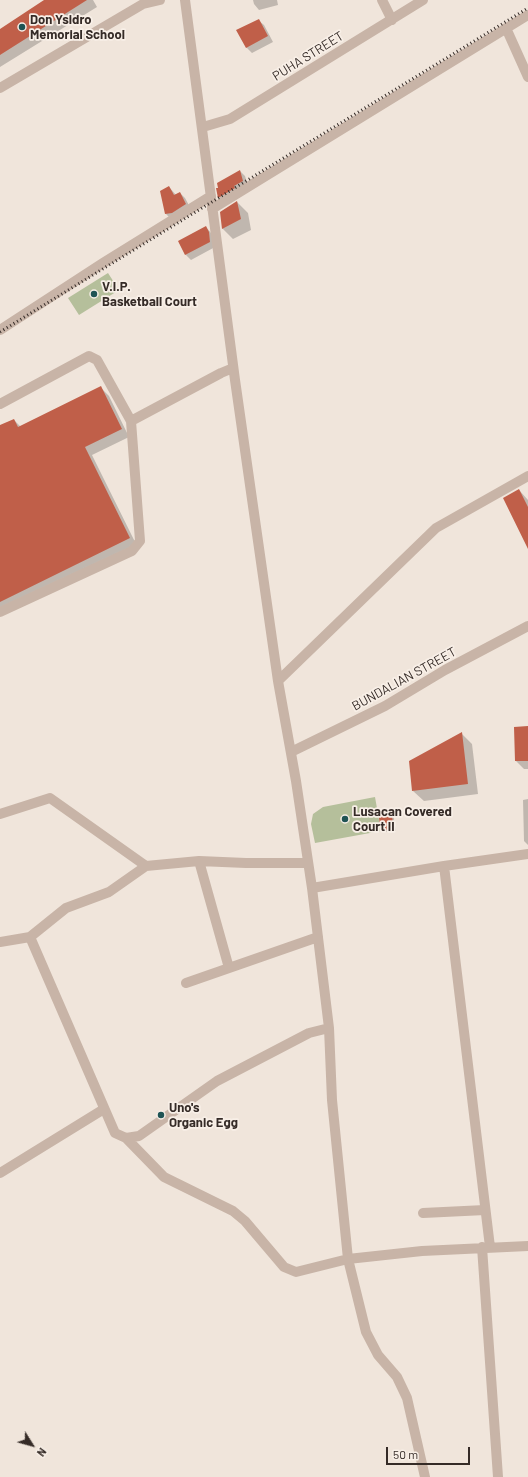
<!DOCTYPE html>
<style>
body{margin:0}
#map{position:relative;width:528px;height:1477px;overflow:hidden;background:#f0e5db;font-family:Barlow,sans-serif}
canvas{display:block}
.north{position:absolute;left:12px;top:1425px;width:40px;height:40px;-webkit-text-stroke:3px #f8efe7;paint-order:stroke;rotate:127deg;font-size:11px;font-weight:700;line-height:16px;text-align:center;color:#352b27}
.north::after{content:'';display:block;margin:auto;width:14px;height:18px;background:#352b27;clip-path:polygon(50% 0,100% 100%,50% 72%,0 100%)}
.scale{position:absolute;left:386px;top:1447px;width:84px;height:18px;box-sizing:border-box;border:2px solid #352b27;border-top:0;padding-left:5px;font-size:12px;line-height:14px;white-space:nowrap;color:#352b27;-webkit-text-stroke:3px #f8efe7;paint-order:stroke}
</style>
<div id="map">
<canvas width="528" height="1477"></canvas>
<div class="north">N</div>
<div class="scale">50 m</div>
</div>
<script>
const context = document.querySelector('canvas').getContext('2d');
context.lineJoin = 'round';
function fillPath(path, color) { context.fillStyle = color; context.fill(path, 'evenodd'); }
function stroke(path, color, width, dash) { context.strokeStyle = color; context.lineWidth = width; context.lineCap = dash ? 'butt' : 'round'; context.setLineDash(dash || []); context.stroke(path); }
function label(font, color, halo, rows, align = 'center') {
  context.font = font + ' Barlow,sans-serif'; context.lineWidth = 3.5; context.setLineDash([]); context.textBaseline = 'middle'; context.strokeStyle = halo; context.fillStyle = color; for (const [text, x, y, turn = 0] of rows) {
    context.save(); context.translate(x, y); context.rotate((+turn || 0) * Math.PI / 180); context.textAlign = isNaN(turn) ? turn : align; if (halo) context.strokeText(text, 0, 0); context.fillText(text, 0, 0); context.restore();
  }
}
const green = new Path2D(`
 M 108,273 L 119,290 L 79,315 L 68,298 Z
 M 375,797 L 381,831 L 315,843 L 311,824 L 313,814 L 323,807 Z`);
const shadow = new Path2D(`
 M 46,0 L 93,0 L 97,7 L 0,67 L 0,30 Z
 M 253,0 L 277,0 L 278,5 L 259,10 L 254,4 Z
 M 258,20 L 264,25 L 273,42 L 252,53 L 247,48 L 238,31 Z
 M 240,171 L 245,176 L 248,186 L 224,202 L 219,197 Z
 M 169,187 L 176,195 L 180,193 L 185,198 L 191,209 L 171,219 L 166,214 Z
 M 237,202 L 248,213 L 251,230 L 233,239 L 223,229 L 221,212 Z
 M 206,227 L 211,233 L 215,247 L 191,260 L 186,255 L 179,242 Z
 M 101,388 L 109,396 L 129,437 L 92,455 L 137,546 L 0,614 L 0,427 L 14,420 L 21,427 Z
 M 519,490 L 528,500 L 528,543 Z
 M 528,727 L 528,769 L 524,769 L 516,761 Z
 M 461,733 L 472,744 L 478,794 L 424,801 L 413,791 Z
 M 528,799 L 528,845 L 524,841 L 523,800 Z
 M 390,811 L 393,813 L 396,831 L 384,832 L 382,830 Z`);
const building = new Path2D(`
 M 44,0 L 87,0 L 0,55 L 0,29 Z
 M 259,19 L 268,36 L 246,48 L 236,30 Z
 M 240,170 L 243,181 L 234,186 L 235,188 L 218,198 L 216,188 L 218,188 L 217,183 Z
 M 169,186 L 174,195 L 180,192 L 186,204 L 172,213 L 165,214 L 160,191 Z
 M 237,201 L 241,219 L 222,229 L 220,212 Z
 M 206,226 L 209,232 L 210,242 L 185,255 L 178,241 Z
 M 101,386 L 122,429 L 85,447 L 130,538 L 0,602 L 0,425 L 14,419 L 18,427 Z
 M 519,489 L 528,507 L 528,549 L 503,498 Z
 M 528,726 L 528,761 L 515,761 L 514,727 Z
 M 462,732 L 468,784 L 412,791 L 409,761 Z
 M 391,810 L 394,829 L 381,831 L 378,812 Z`);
const minor = new Path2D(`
 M 185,0 L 235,380 L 278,681 L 296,781 L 312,888 L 329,1028 L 332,1100 L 348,1259 L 366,1332 L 378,1355 L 397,1377 L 407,1398 L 425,1477
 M 382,0 L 392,20
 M 506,28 L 528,77
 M 0,88 L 143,4 L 160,0
 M 203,127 L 230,119 L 423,0
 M 212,209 L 528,15
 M 0,330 L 103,263 L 211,196
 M 0,404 L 89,356 L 97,360 L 131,421
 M 0,612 L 132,551 L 140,541 L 131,421 L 221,373 L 233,368
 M 278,681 L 436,528 L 528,476
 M 291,752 L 385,706 L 445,670 L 528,626
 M 0,814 L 50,798 L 146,866
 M 199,861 L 229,968
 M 444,866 L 490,1247
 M 312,888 L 444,866 L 528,854
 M 30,937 L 115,1133 L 126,1138 L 139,1136 L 217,1081 L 309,1033 L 329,1028
 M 0,942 L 30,937 L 66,908 L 109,892 L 146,866 L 199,861 L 246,863 L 308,863
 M 186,983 L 318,937
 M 126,1138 L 164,1177 L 233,1211 L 245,1221 L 284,1267 L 296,1272 L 348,1259 L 422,1251 L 528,1246
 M 0,1173 L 104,1109
 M 423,1213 L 485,1210
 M 482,1247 L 498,1477`);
const rail = new Path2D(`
 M 0,332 L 528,8`);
const markers = [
 [22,27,4,"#1f5354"],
 [94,294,4,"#1f5354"],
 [345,819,4,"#1f5354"],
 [161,1115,4,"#1f5354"]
];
const poiNames = [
 ["Don Ysidro",30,20],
 ["Memorial School",30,35],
 ["V.I.P.",102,287],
 ["Basketball Court",102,302],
 ["Lusacan Covered",353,812],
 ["Court II",353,827],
 ["Uno's",169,1108],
 ["Organic Egg",169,1123]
];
const streetNames = [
 ["PUHA STREET",308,56,-32],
 ["BUNDALIAN STREET",404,679,-29]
];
fillPath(green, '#b5bf9b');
fillPath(shadow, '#0003');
fillPath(building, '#c05f49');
stroke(minor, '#c8b4a7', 10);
stroke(rail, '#352b27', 3, [1, 3]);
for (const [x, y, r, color] of markers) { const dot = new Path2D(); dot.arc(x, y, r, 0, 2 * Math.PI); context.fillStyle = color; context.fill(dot); stroke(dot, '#f8efe7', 1.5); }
label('bold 13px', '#352b27', '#f8efe7', poiNames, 'left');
label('13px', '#352b27', '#f8efe7', streetNames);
</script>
